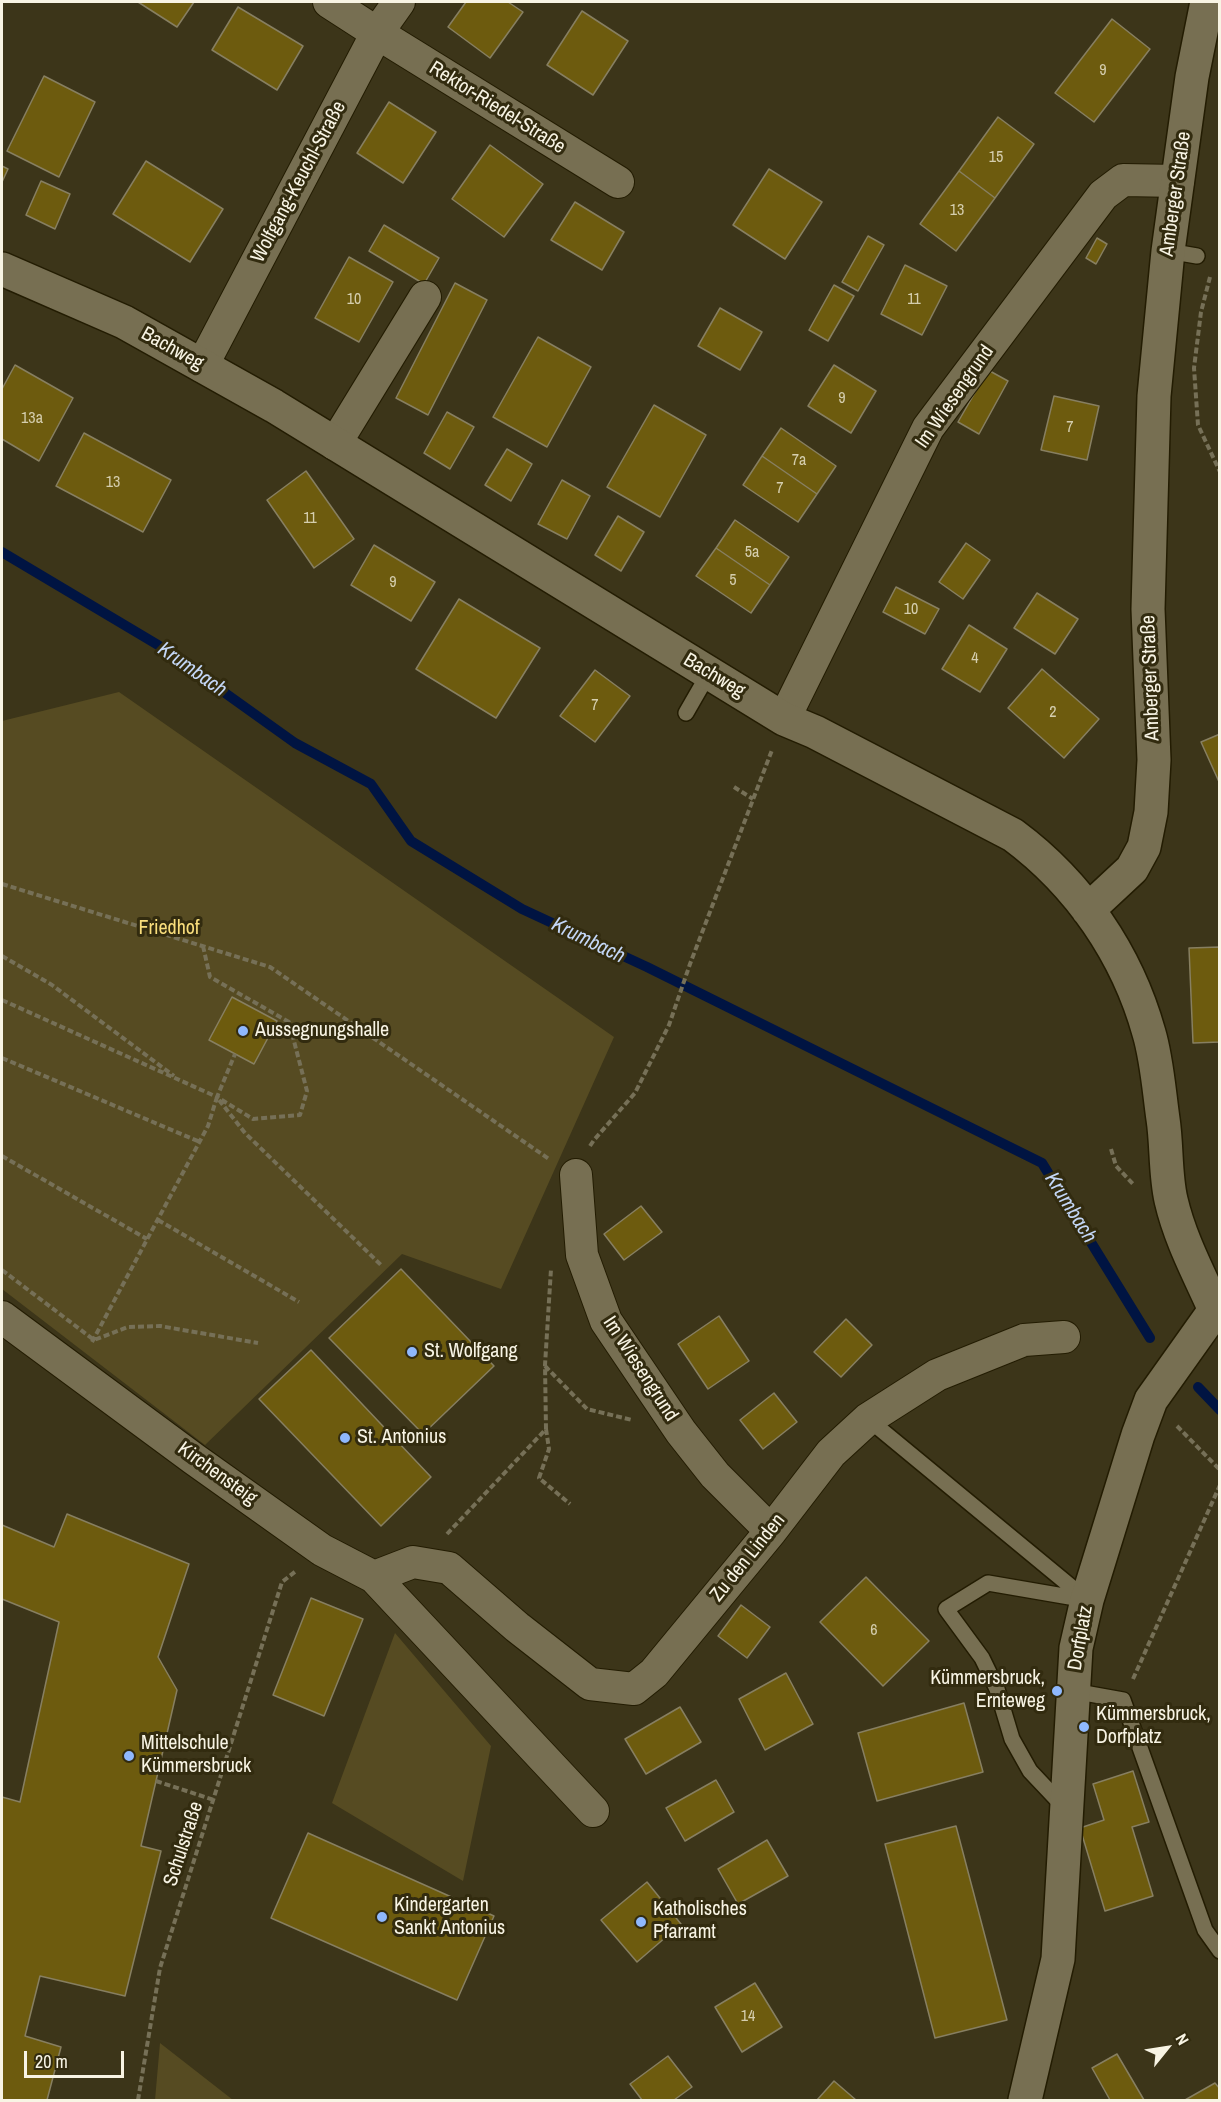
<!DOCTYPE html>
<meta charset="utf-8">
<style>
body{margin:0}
#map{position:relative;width:1221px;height:2102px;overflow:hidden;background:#3c3519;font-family:"Archivo Narrow",sans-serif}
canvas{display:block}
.frame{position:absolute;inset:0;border:3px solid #f8f4e4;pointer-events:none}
.north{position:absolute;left:1137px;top:2018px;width:60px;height:60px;-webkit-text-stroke:4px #322b0f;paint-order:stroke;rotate:60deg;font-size:16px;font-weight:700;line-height:24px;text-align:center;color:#f8f4e4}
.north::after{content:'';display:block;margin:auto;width:21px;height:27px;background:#f8f4e4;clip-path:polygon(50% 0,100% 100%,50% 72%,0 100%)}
.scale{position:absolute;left:24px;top:2051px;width:100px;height:27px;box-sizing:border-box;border:3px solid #f8f4e4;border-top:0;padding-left:8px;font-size:18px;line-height:21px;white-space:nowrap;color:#f8f4e4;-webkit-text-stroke:4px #322b0f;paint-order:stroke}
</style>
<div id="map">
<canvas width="1221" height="2102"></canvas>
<div class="frame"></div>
<div class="north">N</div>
<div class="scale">20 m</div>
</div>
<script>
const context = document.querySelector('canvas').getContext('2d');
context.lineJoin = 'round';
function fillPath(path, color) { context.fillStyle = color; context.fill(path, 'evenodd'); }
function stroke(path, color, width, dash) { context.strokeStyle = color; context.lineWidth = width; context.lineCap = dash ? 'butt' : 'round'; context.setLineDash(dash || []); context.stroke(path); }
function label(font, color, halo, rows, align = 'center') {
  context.font = font + ' "Archivo Narrow",sans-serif'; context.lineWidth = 6; context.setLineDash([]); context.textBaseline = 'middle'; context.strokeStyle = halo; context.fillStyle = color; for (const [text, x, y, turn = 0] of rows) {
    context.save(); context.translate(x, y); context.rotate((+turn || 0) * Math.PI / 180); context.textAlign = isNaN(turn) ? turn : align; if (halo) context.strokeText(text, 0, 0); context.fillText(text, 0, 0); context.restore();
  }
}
const green = new Path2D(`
 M 119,692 L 614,1037 L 501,1289 L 402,1254 L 205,1445 L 2,1289 L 2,721 Z
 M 395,1633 L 491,1746 L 463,1881 L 332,1803 Z
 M 160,2043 L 233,2100 L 155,2100 Z`);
const stream = new Path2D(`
 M 2,552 L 158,645 L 295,743 L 371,784 L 411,841 L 522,909 L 647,967 L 1042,1163 L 1150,1338
 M 1198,1387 L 1220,1410`);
const building = new Path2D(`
 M 138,2 L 194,2 L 177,27 Z
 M 466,2 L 508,2 L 523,12 L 490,58 L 448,27 Z
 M 238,7 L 303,46 L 277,90 L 212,50 Z
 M 582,11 L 628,41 L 593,95 L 547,65 Z
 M 1112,19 L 1150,49 L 1094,122 L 1055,93 Z
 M 44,76 L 95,102 L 59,177 L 7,151 Z
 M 389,102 L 436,132 L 403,183 L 357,153 Z
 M 998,117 L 1034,144 L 995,198 L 959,171 Z
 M 490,145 L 543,184 L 504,237 L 452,199 Z
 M 146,161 L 223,209 L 190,262 L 113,214 Z
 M 2,166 L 8,169 L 2,182 Z
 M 769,169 L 822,202 L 785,259 L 733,225 Z
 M 959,171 L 995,198 L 956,251 L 920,224 Z
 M 41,181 L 70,194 L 55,229 L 26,215 Z
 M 575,202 L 624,232 L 602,270 L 551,240 Z
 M 384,225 L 439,258 L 424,284 L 369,251 Z
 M 868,236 L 884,245 L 858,291 L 842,282 Z
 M 1097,238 L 1107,244 L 1096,264 L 1086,258 Z
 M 349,257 L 393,282 L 359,342 L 315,318 Z
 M 905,265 L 947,286 L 922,335 L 881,314 Z
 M 455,283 L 487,300 L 428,415 L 396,398 Z
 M 834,285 L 854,296 L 828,341 L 809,330 Z
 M 720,308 L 762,332 L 740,370 L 698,346 Z
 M 538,337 L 591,367 L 547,447 L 493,417 Z
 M 15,365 L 73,398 L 39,461 L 2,439 L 2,389 Z
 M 834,365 L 876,391 L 851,433 L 808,406 Z
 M 988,370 L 1008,381 L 979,434 L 958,422 Z
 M 1054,396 L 1099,406 L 1087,460 L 1041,450 Z
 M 654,405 L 706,435 L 660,517 L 607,487 Z
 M 447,412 L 474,427 L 450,469 L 424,453 Z
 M 781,428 L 836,466 L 817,494 L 762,456 Z
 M 84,433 L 171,480 L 143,532 L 56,486 Z
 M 507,449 L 532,464 L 511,501 L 485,485 Z
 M 762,456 L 817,494 L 798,522 L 743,485 Z
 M 306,471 L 354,539 L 314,568 L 267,500 Z
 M 562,480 L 590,496 L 567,539 L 538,524 Z
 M 618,516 L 644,532 L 621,571 L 595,555 Z
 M 735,520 L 789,557 L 770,585 L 716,548 Z
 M 966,543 L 990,560 L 963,599 L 939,582 Z
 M 374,545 L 435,582 L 411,621 L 351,585 Z
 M 716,548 L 770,585 L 751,613 L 696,576 Z
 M 896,587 L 939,609 L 925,634 L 883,612 Z
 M 1037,593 L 1078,619 L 1055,654 L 1014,628 Z
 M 459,599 L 540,648 L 496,718 L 416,669 Z
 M 969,625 L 1007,649 L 980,692 L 942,669 Z
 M 1042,669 L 1099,719 L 1064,758 L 1008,708 Z
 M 595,670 L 630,696 L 595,742 L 560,716 Z
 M 1220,734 L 1220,784 L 1201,742 Z
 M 1220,947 L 1220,1042 L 1193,1043 L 1189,948 Z
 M 232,997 L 277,1021 L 254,1064 L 209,1040 Z
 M 641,1206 L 662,1232 L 624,1260 L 604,1234 Z
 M 401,1269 L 494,1366 L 423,1434 L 329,1338 Z
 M 719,1316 L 749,1361 L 708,1389 L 678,1344 Z
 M 846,1319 L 872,1345 L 841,1377 L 814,1352 Z
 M 311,1350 L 431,1477 L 381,1526 L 259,1399 Z
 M 774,1393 L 797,1422 L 763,1449 L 740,1420 Z
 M 67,1514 L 189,1564 L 158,1657 L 177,1690 L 141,1846 L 161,1851 L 125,1996 L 40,1976 L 25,2036 L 61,2047 L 47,2100 L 2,2100 L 2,1797 L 20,1802 L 59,1622 L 2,1599 L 2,1525 L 54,1547 Z
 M 866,1577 L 929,1641 L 883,1686 L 820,1622 Z
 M 311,1598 L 363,1619 L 324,1716 L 273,1695 Z
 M 741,1605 L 770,1627 L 747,1658 L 718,1636 Z
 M 786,1673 L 813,1724 L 765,1750 L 739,1699 Z
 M 964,1703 L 983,1772 L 877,1801 L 858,1733 Z
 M 680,1707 L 701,1742 L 646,1774 L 625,1739 Z
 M 1133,1771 L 1149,1822 L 1132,1827 L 1153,1896 L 1105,1911 L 1080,1828 L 1104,1820 L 1093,1784 Z
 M 716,1780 L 734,1812 L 685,1841 L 666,1808 Z
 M 956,1826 L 1007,2020 L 935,2038 L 885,1844 Z
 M 308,1833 L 494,1916 L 457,2000 L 271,1918 Z
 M 767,1840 L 788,1876 L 738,1904 L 718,1869 Z
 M 647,1882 L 681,1924 L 637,1962 L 601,1920 Z
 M 755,1983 L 782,2027 L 742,2052 L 715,2007 Z
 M 1117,2054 L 1144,2100 L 1110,2100 L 1092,2068 Z
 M 668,2056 L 692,2087 L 674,2100 L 642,2100 L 630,2084 Z
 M 834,2081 L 856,2100 L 817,2100 Z
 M 1215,2083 L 1220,2089 L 1220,2100 L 1185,2100 Z`);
const path = new Path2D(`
 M 1210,277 L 1201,312 L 1194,368 L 1198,425 L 1220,472
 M 734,787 L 753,799
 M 2,884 L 270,967 L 549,1159
 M 203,946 L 210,977 L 289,1022 L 307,1091 L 300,1115 L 253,1119 L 217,1097
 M 2,956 L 52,985 L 174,1076
 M 2,1000 L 217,1097 L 235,1054
 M 2,1058 L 200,1142
 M 219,1100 L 245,1133 L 381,1265
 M 590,1146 L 594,1140 L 635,1093 L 669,1025 L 690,964 L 772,750
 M 1111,1149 L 1116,1166 L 1133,1184
 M 2,1156 L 147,1239
 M 158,1220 L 299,1302
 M 2,1270 L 94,1340 L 128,1327 L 160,1326 L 258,1343
 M 92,1342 L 208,1126 L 217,1097
 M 545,1366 L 587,1409 L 632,1420
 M 1177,1426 L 1220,1470
 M 546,1429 L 549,1449 L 539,1478 L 570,1504
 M 447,1534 L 546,1429 L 545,1365 L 551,1269
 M 1133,1679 L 1220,1485
 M 156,1781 L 214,1800
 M 138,2100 L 160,1968 L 282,1582 L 296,1571`);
const lane = new Path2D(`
 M 1168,251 L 1197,256
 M 686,713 L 709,673
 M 868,1419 L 1086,1599
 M 1073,1691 L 1123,1700 L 1205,1930 L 1220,1951
 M 1064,1807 L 1030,1771 L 1012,1739 L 997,1689 L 982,1658 L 946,1609 L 988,1583 L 1087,1600`);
const street = new Path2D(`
 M 329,2 L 377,33 L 618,182
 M 202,366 L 377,33 L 399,2
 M 335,444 L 425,297
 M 784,719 L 928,428 L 1103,195 L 1123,180 L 1178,181
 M 576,1175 L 582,1255 L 606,1321 L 681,1432 L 715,1475 L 771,1531
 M 2,1317 L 194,1459 L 322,1550 L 374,1577 L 413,1562 L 449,1568 L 517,1627 L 590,1684 L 634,1689 L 654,1673 L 771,1531 L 831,1453 L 868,1419 L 937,1375 L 1024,1340 L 1064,1337
 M 374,1577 L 593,1811`);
const secondary = new Path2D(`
 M 2,269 L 124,322 L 274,406 L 784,719 L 815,732 L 1013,835 C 1079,884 1127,954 1149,1033 C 1157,1060 1159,1091 1163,1119 C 1167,1145 1165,1174 1171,1200 C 1180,1239 1199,1274 1215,1310 L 1220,1314
 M 1088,910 L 1132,869 L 1144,847 L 1151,812 L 1154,760 L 1148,609 L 1154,396 L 1168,251 L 1192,77 L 1207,2
 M 1025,2100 L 1058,1959 L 1076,1648 L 1087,1600 L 1138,1435 L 1151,1400 L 1215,1310`);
const markers = [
 [243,1031,6,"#8fb8fd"],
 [412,1352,6,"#8fb8fd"],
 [345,1438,6,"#8fb8fd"],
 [1057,1691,6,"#8fb8fd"],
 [1084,1727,6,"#8fb8fd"],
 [129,1756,6,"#8fb8fd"],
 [382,1917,6,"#8fb8fd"],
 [641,1922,6,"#8fb8fd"]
];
const numberNames = [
 ["9",1103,71],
 ["15",996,158],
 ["13",957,211],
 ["10",354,300],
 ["11",914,300],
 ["9",842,399],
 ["13a",32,419],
 ["7",1070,428],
 ["7a",799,461],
 ["13",113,483],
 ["7",780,489],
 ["11",310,519],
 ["5a",752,553],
 ["5",733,581],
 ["9",393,583],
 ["10",911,610],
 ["4",975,659],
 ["7",595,706],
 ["2",1053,713],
 ["6",874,1631],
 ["14",748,2017]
];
const streetNames = [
 ["Rektor-Riedel-Straße",497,108,32],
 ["Wolfgang-Keuchl-Straße",299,182,-62],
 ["Amberger Straße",1176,194,-82],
 ["Bachweg",172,349,29],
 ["Im Wiesengrund",955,397,-55],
 ["Bachweg",714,676,31],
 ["Amberger Straße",1151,678,-92],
 ["Im Wiesengrund",640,1369,57],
 ["Kirchensteig",217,1474,36],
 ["Zu den Linden",748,1558,-51],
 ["Dorfplatz",1081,1638,-80],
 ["Schulstraße",184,1844,-72]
];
const parkNames = [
 ["Friedhof",169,929]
];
const poiNames = [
 ["Aussegnungshalle",255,1031],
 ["St. Wolfgang",424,1352],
 ["St. Antonius",357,1438],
 ["Kümmersbruck,",1045,1679,"right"],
 ["Ernteweg",1045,1702,"right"],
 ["Kümmersbruck,",1096,1715],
 ["Dorfplatz",1096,1738],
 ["Mittelschule",141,1744],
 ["Kümmersbruck",141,1767],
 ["Kindergarten",394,1906],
 ["Sankt Antonius",394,1929],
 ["Katholisches",653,1910],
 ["Pfarramt",653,1933]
];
const waterNames = [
 ["Krumbach",192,670,35],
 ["Krumbach",588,941,26],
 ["Krumbach",1070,1208,58]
];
fillPath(green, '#564b22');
stroke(stream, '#001442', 10);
fillPath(building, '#6d5b0e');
stroke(building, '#877f61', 1.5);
stroke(lane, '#231c02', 18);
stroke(street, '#231c02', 34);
stroke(secondary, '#231c02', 36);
stroke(path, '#767057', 4, [6, 3]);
stroke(lane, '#776f52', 15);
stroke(street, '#776f52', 32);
stroke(secondary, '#776f52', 33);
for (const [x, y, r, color] of markers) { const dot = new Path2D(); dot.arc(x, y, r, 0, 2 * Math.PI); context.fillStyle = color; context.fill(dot); stroke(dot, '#322b0f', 2); }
label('16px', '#d5ceae', null, numberNames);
label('20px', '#f8f4e4', '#322b0f', streetNames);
label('20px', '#f9de7c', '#322b0f', parkNames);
label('20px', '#f8f4e4', '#322b0f', poiNames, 'left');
label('italic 21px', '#c4d7f7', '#322b0f', waterNames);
</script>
